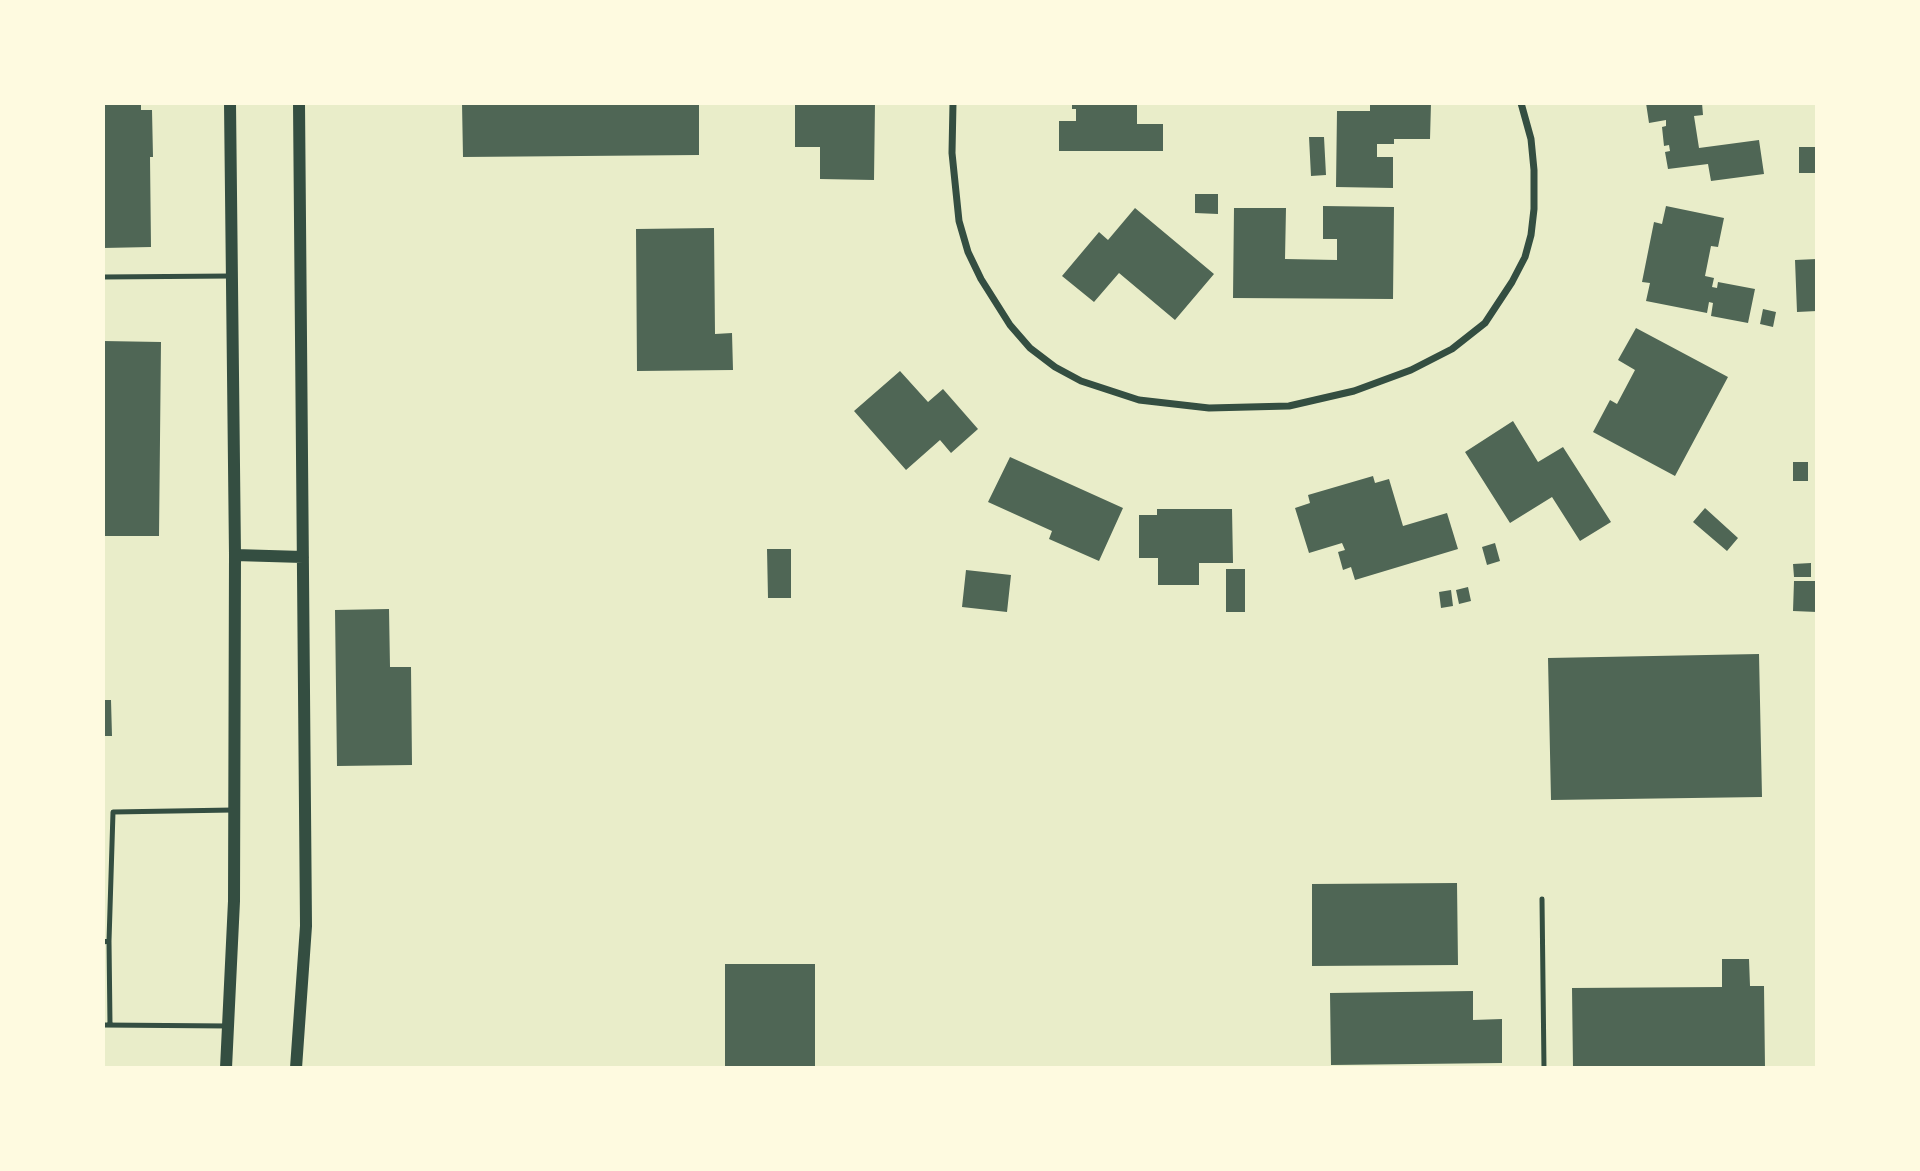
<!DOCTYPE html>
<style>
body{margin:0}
#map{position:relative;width:1920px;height:1171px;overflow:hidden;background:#e9edc9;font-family:Montserrat,sans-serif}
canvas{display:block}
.frame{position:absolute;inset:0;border:105px solid #fefae0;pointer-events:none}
</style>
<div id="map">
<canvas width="1920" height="1171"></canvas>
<div class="frame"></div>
</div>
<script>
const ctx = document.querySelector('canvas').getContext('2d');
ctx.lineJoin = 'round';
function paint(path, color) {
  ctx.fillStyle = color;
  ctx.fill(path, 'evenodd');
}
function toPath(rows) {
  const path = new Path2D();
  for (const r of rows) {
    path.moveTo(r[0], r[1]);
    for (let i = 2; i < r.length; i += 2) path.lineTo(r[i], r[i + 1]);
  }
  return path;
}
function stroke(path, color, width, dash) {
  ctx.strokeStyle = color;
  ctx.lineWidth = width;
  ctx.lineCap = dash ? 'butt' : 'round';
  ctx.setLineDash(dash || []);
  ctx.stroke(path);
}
paint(toPath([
 [103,103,141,103,141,110,152,110,153,157,150,157,151,247,103,248],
 [462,103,699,103,699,155,463,157],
 [795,103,875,103,874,180,820,179,820,147,795,147],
 [1072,103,1137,103,1137,124,1163,124,1163,151,1059,151,1059,121,1076,121,1076,109,1072,109],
 [1370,103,1431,103,1430,139,1394,139,1394,144,1377,144,1377,157,1393,157,1393,188,1336,187,1337,111,1370,111],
 [1646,103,1702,103,1703,115,1694,116,1699,148,1759,140,1764,174,1711,181,1708,164,1668,169,1665,152,1670,151,1669,145,1664,146,1662,127,1666,126,1666,120,1649,123],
 [1309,137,1324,137,1326,175,1311,176],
 [1799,147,1817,147,1817,173,1799,173],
 [1195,194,1218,194,1218,214,1195,213],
 [1323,206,1394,207,1393,299,1233,298,1234,208,1286,208,1285,259,1337,260,1337,239,1323,239],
 [1666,206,1724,218,1718,247,1711,246,1705,276,1714,278,1712,287,1717,288,1718,282,1755,289,1748,323,1711,316,1713,303,1709,302,1707,313,1646,301,1650,283,1642,282,1654,222,1662,224],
 [1135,208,1214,274,1175,320,1119,273,1094,302,1062,276,1099,232,1108,240],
 [714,228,715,334,732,333,733,370,637,371,636,229],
 [1817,259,1817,311,1797,312,1795,260],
 [1763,309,1776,312,1773,327,1760,324],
 [1636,328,1728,377,1675,476,1593,432,1610,400,1617,404,1635,370,1618,360],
 [103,341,161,342,159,536,103,536],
 [900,371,928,402,943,389,978,429,951,453,940,440,906,470,854,411],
 [1513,421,1538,462,1563,447,1611,522,1580,541,1552,497,1510,523,1465,452],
 [1010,457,1123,508,1099,561,1049,539,1052,531,988,502],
 [1793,462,1808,462,1808,481,1793,481],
 [1373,476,1375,483,1389,479,1403,526,1447,513,1458,549,1355,580,1351,567,1343,570,1338,552,1345,550,1342,543,1309,553,1295,508,1310,503,1308,495],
 [1705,508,1738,538,1727,551,1693,522],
 [1157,509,1232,509,1233,563,1199,563,1199,585,1158,585,1158,558,1139,558,1139,515,1157,515],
 [1495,543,1500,561,1487,565,1482,547],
 [767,549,791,549,791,598,768,598],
 [1811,563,1811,577,1794,577,1793,564],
 [1226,569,1245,569,1245,612,1226,612],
 [966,570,1011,575,1007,612,962,607],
 [1794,581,1817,581,1817,612,1793,611],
 [1468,587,1471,601,1459,604,1456,590],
 [1451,590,1453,606,1441,608,1439,592],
 [389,609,390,667,411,667,412,765,337,766,335,610],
 [1759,654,1762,797,1551,800,1548,658],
 [103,700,111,700,112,736,103,736],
 [1457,883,1458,965,1312,966,1312,884],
 [1722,959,1749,959,1750,986,1764,986,1765,1068,1573,1068,1572,988,1722,987],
 [725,964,815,964,815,1068,725,1068],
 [1473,991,1473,1020,1502,1019,1502,1063,1331,1065,1330,993]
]), '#4f6655');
stroke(toPath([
 [103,277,231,276],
 [1542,899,1544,1068],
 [109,941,110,1025],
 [103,942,109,941,113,812,233,810],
 [103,1025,228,1026]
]), '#344e41', 5);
stroke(toPath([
 [953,103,952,153,959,221,968,252,981,279,1010,325,1030,348,1055,367,1081,381,1139,400,1209,408,1289,406,1354,391,1411,370,1452,349,1485,323,1512,282,1525,257,1531,235,1534,209,1534,170,1531,139,1521,103]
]), '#344e41', 7);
stroke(toPath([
 [235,555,303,557],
 [226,1068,234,901,235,555,230,103],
 [296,1068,306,926,299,103]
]), '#344e41', 12);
</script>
